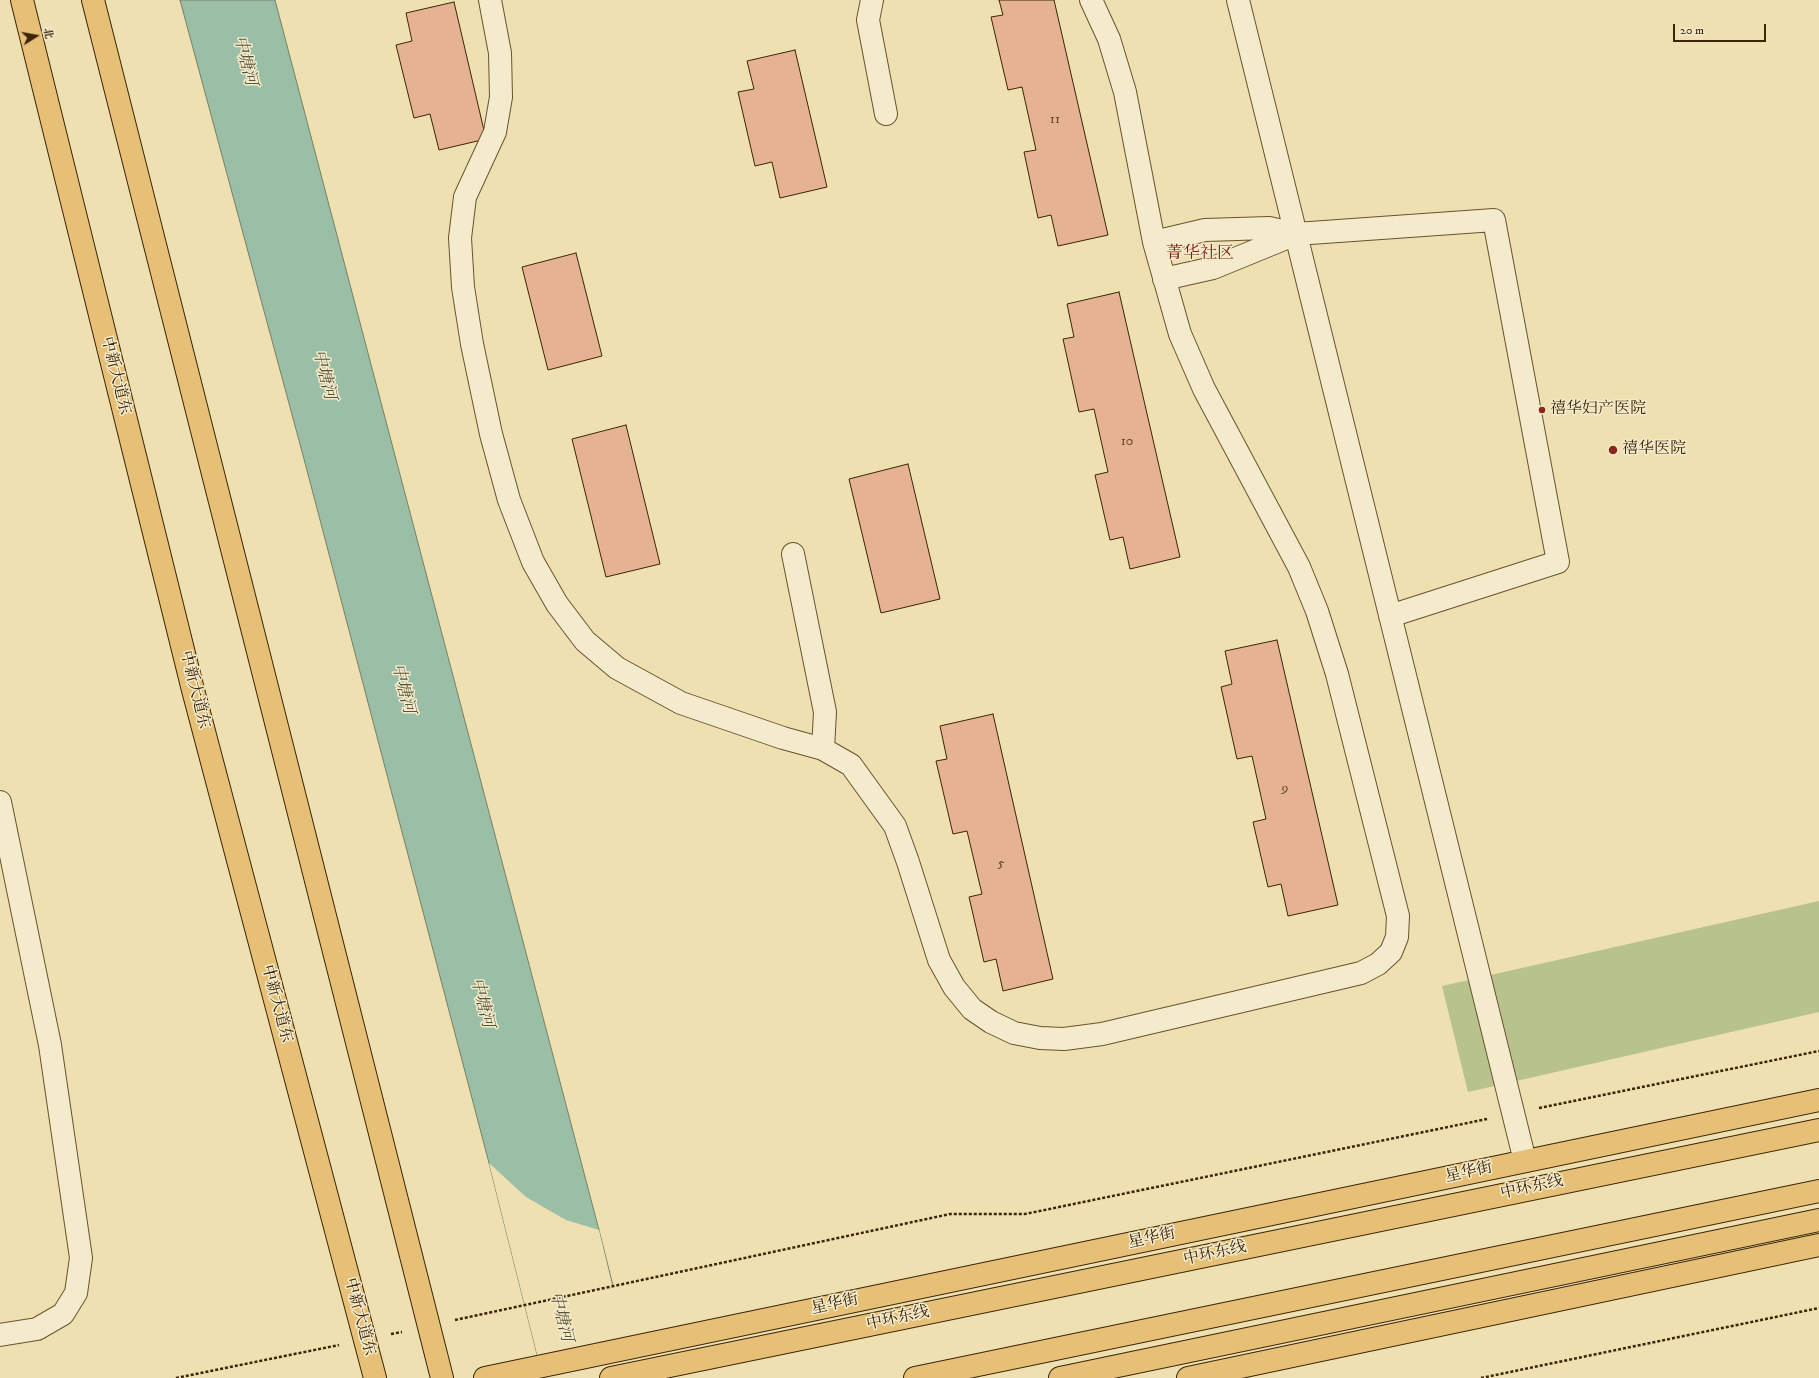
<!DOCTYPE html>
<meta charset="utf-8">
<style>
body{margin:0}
#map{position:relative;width:1819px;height:1378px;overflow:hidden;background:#eee0b0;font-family:"IM FELL DW Pica","Noto Serif SC",serif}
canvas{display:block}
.north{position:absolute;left:16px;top:16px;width:40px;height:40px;-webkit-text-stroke:3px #f4ebcc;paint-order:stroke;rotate:79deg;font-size:11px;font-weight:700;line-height:16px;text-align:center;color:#3c2406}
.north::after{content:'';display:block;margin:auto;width:14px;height:18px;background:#3c2406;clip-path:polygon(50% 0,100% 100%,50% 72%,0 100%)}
.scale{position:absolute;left:1673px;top:24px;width:93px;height:18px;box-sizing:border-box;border:2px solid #3c2406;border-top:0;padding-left:5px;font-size:12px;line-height:14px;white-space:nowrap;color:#3c2406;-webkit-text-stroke:3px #f4ebcc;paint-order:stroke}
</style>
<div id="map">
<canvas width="1819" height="1378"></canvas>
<div class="north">北</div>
<div class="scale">20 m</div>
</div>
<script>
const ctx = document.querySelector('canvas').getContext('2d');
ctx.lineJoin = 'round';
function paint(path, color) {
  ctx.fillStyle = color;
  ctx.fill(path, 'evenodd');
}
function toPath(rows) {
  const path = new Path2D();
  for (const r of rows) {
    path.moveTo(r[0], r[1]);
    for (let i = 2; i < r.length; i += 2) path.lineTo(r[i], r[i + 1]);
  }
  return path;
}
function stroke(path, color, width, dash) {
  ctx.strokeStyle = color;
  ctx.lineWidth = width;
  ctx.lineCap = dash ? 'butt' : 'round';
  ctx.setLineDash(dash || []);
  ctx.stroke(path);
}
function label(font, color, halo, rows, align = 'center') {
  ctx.font = font + ' "IM FELL DW Pica","Noto Serif SC",serif';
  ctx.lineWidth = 3;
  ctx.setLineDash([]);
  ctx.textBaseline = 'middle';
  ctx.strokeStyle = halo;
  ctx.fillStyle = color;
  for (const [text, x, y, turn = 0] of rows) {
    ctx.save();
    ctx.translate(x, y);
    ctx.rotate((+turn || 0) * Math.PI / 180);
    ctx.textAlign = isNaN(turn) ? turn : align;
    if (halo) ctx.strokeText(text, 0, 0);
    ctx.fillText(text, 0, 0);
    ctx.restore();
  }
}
paint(toPath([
 [1819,901,1819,1012,1468,1092,1442,986]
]), '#b8c28c');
const water = toPath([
 [180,0,275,0,599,1230,613,1286,543,1378,489,1163,304,459,180,0]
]);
paint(water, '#9bbea6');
stroke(water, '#758066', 1);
paint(toPath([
 [489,1163,526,1197,566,1220,599,1230,634,1378,543,1378]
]), '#eee0b0');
const building = toPath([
 [999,0,1054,0,1108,235,1058,246,1051,215,1038,218,1024,152,1036,150,1022,87,1008,90,991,17,1003,15,999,0],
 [454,2,486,139,439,150,430,114,414,118,396,45,412,41,406,13,454,2],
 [795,50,827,187,780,198,772,162,755,166,738,92,754,89,747,61,795,50],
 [576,253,602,356,548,370,522,267,576,253],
 [1119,292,1180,557,1130,569,1123,537,1110,540,1095,475,1108,472,1094,409,1079,412,1063,339,1074,337,1067,304,1119,292],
 [626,425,660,564,606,577,572,439,626,425],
 [908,464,940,599,881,613,849,479,908,464],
 [1277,640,1338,905,1288,916,1281,884,1268,887,1253,822,1266,819,1252,756,1237,759,1221,687,1232,684,1225,651,1277,640],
 [993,714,1053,979,1003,991,996,959,984,962,969,897,982,894,967,831,953,834,936,761,947,759,940,726,993,714]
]);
paint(building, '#e5b293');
stroke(building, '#3c2406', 1);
const minor = toPath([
 [490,0,500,53,501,97,495,132,465,197,460,238,463,287,472,344,491,434,509,500,533,562,557,604,585,641,617,668,681,703,783,738,823,749,851,765,895,826,908,862,939,960,954,987,972,1009,991,1022,1014,1033,1040,1038,1064,1039,1102,1034,1361,973,1378,964,1391,952,1397,937,1398,916,1337,674,1317,611,1299,567,1204,389,1180,334,1154,242,1125,92,1109,39,1091,0],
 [872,0,868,20,886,114],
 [1238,0,1525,1161],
 [1154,242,1205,230,1269,228,1296,234,1494,220,1558,562,1390,616],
 [1164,279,1213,268,1296,234],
 [793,554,825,712,823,749],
 [0,802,50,1045,81,1258,76,1293,63,1314,37,1329,0,1335]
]);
const major = toPath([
 [22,0,193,690,375,1378],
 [93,0,442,1378],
 [485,1378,1819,1100],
 [1060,1378,1819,1220]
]);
const highway = toPath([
 [611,1378,1819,1130],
 [915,1378,1819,1191],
 [1188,1378,1819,1245]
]);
stroke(minor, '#685330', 24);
stroke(major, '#3c2406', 24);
stroke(highway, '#3c2406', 24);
stroke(toPath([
 [1539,1108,1819,1051],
 [455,1320,950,1214,1025,1214,1487,1119],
 [391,1334,402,1332],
 [176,1378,339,1345],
 [1481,1378,1819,1308]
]), '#3c2406', 2.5, [3, 2]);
stroke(minor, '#f4ebcc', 22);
stroke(major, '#e7c078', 22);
stroke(highway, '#e7c078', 22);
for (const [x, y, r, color] of [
 [1542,410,4,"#8f2418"],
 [1613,450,5,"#8f2418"]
]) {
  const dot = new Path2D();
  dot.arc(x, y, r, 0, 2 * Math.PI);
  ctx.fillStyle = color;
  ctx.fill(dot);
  stroke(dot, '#f4ebcc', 1.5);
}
label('14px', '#664829', null, [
 ["11",1055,120],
 ["10",1127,442],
 ["9",1285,789],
 ["5",1001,864]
]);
label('16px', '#3c2406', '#f4ebcc', [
 ["中新大道东",115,376,76],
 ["中新大道东",194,690,76],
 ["中新大道东",276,1004,75],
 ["星华街",1469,1173,-12],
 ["中环东线",1532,1188,-12],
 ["星华街",1152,1239,-12],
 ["中环东线",1215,1254,-12],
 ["星华街",835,1305,-12],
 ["中新大道东",359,1317,75],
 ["中环东线",898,1319,-12]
]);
label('16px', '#3c2406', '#f4ebcc', [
 ["禧华妇产医院",1550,410],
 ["禧华医院",1622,450]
], 'left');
label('italic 17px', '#585236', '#f4ebcc', [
 ["中塘河",244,61,76],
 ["中塘河",323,375,76],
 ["中塘河",402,689,76],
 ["中塘河",481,1003,76],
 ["中塘河",560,1317,76]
]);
label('17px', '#7a1f14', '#f4ebcc', [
 ["菁华社区",1200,254]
]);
</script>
